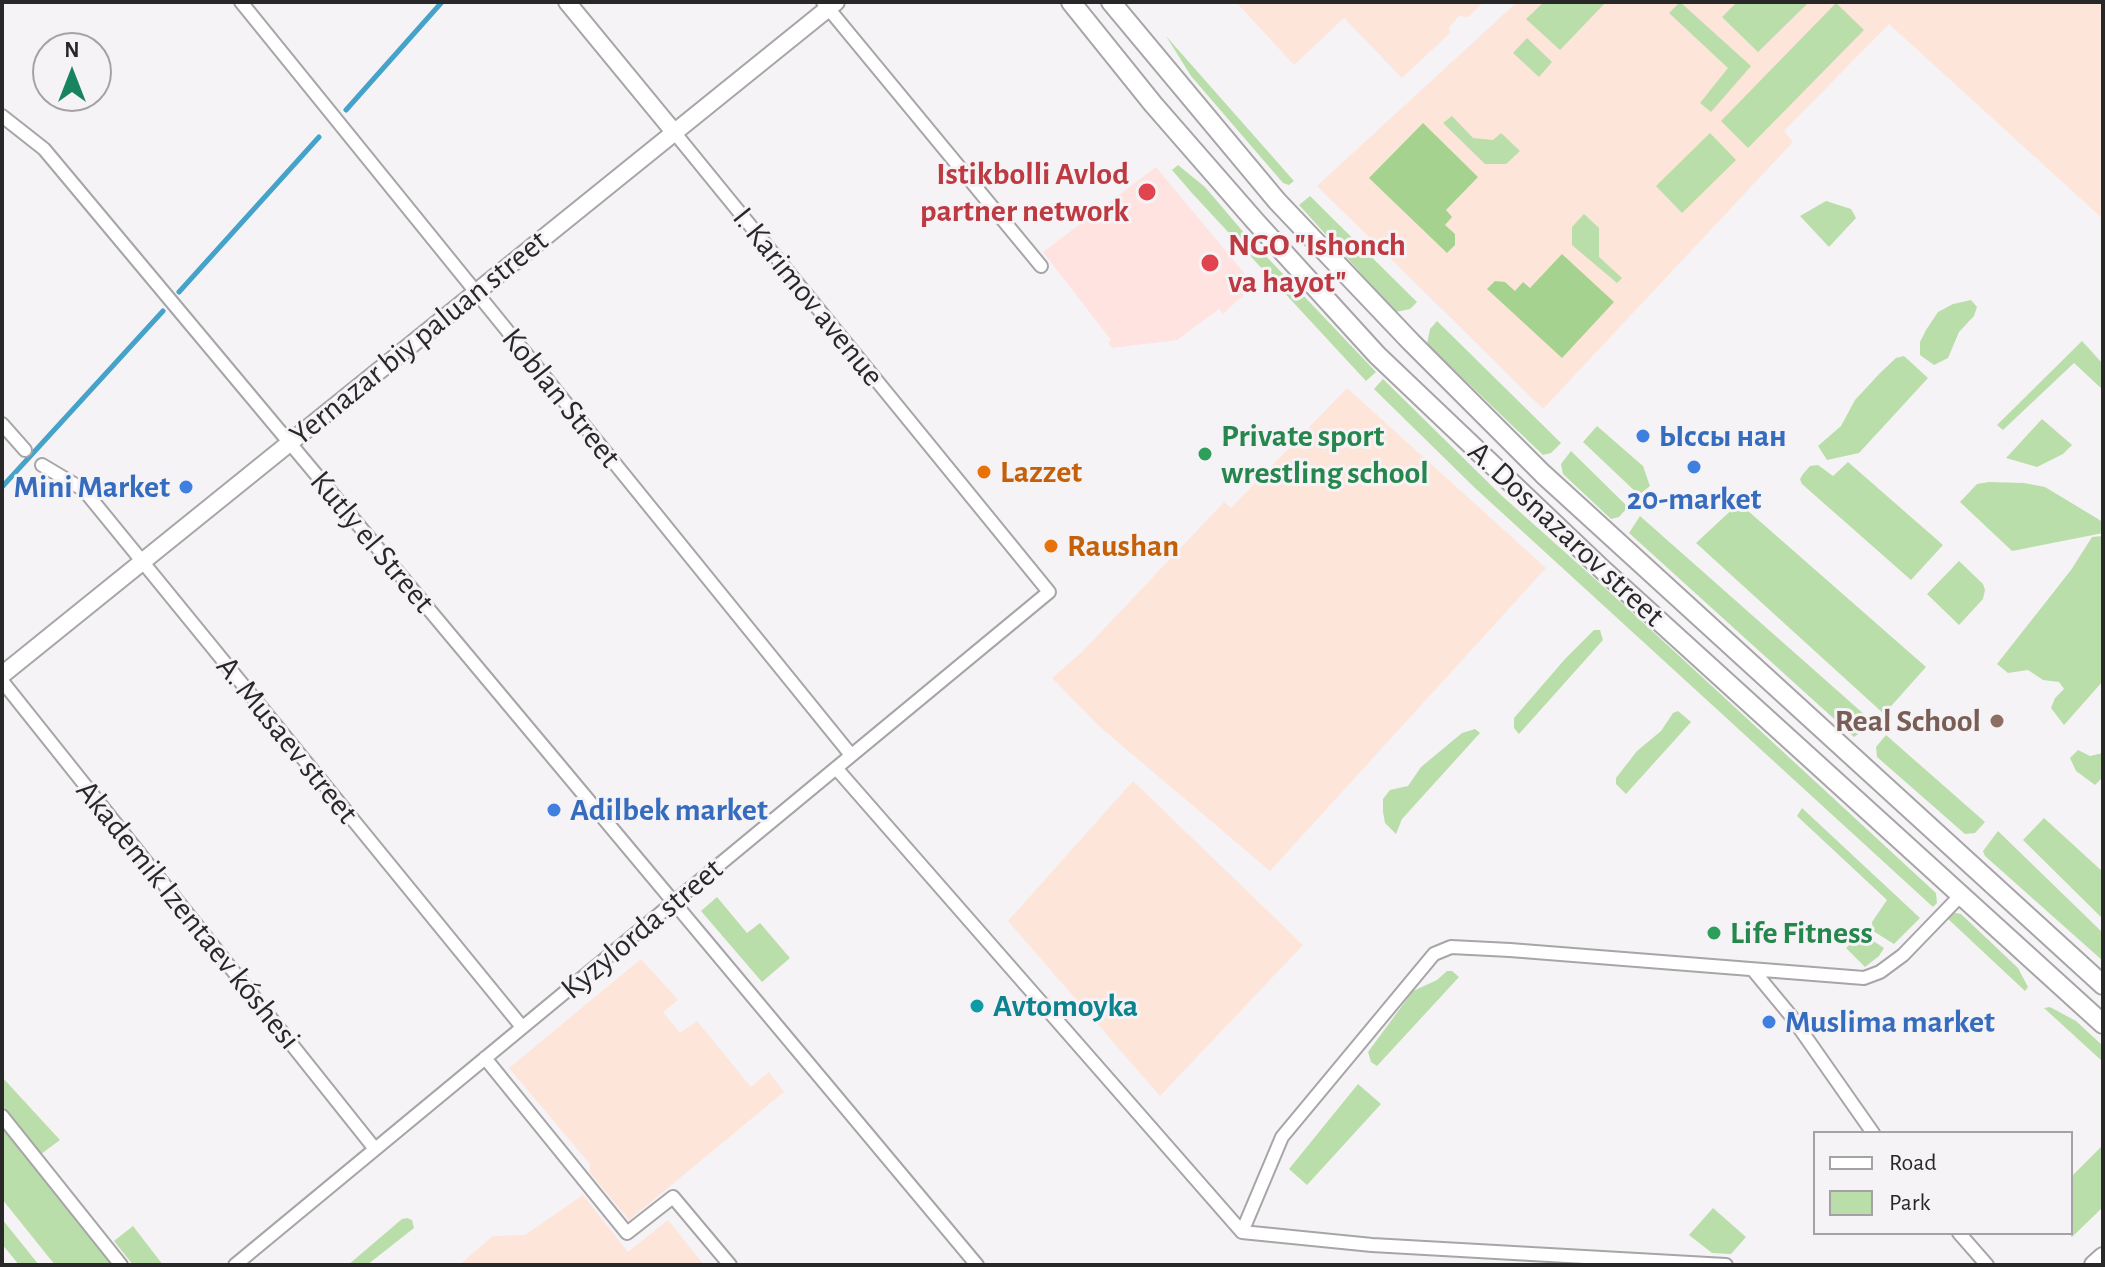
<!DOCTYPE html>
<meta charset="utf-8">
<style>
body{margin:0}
#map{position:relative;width:2105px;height:1267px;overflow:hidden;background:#f6f3f6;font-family:"Alegreya Sans",sans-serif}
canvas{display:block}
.frame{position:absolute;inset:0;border:4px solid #282829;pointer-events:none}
.legend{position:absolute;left:1813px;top:1131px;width:260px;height:104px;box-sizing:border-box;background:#f6f3f6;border:2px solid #a4a2a4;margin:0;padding:10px 14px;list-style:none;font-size:24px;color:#282829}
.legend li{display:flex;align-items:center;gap:16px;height:40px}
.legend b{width:40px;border:2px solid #a4a2a4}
.north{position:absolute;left:32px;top:32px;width:80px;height:80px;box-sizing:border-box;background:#f6f3f6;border:2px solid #a4a2a4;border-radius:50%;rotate:0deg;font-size:22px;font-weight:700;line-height:32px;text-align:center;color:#282829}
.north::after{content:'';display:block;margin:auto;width:28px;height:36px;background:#17835f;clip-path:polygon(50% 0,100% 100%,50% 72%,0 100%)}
</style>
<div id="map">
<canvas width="2105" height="1267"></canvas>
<div class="frame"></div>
<ul class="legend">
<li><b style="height:10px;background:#fff"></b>Road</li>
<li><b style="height:22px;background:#badea9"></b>Park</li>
</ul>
<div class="north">N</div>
</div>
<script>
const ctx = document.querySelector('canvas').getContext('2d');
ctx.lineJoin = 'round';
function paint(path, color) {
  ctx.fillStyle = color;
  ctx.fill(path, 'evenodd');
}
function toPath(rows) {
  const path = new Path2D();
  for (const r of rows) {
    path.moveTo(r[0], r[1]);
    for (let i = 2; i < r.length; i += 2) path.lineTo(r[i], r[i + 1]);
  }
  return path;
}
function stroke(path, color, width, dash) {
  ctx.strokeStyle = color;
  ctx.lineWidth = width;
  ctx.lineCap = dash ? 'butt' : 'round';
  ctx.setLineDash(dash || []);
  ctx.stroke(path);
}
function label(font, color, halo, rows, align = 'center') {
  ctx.font = font + ' "Alegreya Sans",sans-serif';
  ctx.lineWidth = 6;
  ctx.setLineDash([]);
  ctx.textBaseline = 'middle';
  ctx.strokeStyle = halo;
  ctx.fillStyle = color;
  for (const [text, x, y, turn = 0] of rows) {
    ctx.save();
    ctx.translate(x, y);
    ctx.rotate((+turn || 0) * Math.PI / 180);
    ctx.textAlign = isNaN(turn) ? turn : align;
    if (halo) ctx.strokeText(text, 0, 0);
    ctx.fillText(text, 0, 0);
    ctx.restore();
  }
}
paint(toPath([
 [1236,2,1484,2,1468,17,1459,16,1449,27,1450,33,1402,78,1344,18,1294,65],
 [1517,2,2103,2,2103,219,1889,24,1784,131,1793,142,1543,409,1317,186],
 [1347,388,1546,568,1270,871,1100,727,1052,678,1083,651,1224,502,1231,508],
 [1133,781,1303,945,1160,1096,1008,921],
 [641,959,678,1000,663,1012,680,1033,697,1021,751,1087,769,1072,784,1092,629,1220,590,1173,590,1164,509,1068],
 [583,1195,628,1252,668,1220,704,1265,459,1265,493,1236,525,1235]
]), '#fde5da');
paint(toPath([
 [1156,167,1254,285,1223,314,1219,309,1177,340,1112,348,1108,342,1111,340,1043,252]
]), '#fee3e0');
paint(toPath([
 [1544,2,1606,2,1560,50,1526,19],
 [1680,2,1751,66,1711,112,1700,103,1728,68,1669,13],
 [1737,2,1809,2,1758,52,1722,17],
 [1836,3,1864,30,1748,148,1721,121],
 [1166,36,1294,181,1289,185,1283,183,1191,76],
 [1527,38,1552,62,1539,77,1513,53],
 [1452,116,1473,138,1493,140,1501,133,1520,151,1506,164,1485,164,1443,123],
 [1710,133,1736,160,1682,213,1656,186],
 [1178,165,1205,187,1245,234,1376,372,1366,381,1191,192,1172,170],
 [1310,196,1417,302,1410,309,1396,312,1299,205],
 [1826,201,1851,209,1856,218,1829,247,1800,216],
 [1584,214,1599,228,1599,257,1622,278,1617,283,1572,245,1572,227],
 [1971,300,1977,307,1974,316,1959,332,1948,358,1934,365,1920,355,1920,342,1926,330,1938,312,1953,304],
 [1437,321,1561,443,1551,453,1543,455,1427,344,1430,329],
 [2082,341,2103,364,2103,390,2074,363,2003,430,1997,425],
 [1904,356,1928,378,1859,453,1827,460,1818,446,1841,426,1855,400,1880,373,1896,358],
 [1383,379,1501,495,1623,604,1936,893,1937,903,1933,907,1475,488,1374,389],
 [2042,419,2072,445,2063,454,2037,467,2006,458],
 [1597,426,1643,466,1650,486,1639,495,1583,442],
 [1571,451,1628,507,1619,517,1611,519,1563,474,1561,464],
 [1848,462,1943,545,1911,580,1802,484,1800,479,1803,474,1810,466,1818,465,1833,476],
 [1989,482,2024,483,2045,487,2103,522,2103,533,2012,551,1960,502,1977,484],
 [1739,503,1926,667,1884,714,1696,543],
 [1640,516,1874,723,1854,737,1629,533],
 [2103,536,2103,681,2064,725,2051,708,2055,698,2064,689,2059,682,2043,680,2028,670,2008,673,1997,664,2071,570,2092,537],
 [1959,561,1983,584,1985,590,1983,599,1959,625,1927,594],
 [1594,630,1600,630,1603,640,1519,734,1514,728,1514,718,1565,659],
 [1678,711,1691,722,1626,794,1616,784,1616,778,1637,751,1661,731,1673,713],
 [1475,729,1480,733,1402,819,1396,834,1385,823,1383,812,1383,799,1390,790,1408,786,1421,767,1462,733],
 [1886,735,1985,822,1975,833,1965,834,1877,757,1876,747],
 [2078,750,2090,756,2103,753,2103,777,2095,785,2076,771,2070,758],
 [1802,808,1920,918,1894,944,1873,931,1872,922,1887,900,1797,816],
 [2044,818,2103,872,2103,919,2023,840],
 [1998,831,2103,933,2103,961,1985,856,1983,851],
 [717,897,747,933,760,923,790,958,762,982,701,911],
 [1951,912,1961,914,2018,968,2028,987,2025,991,1946,917],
 [1861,933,1884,948,1879,956,1865,967,1846,948],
 [1447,971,1452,971,1459,977,1377,1066,1371,1062,1368,1052,1413,991,1437,980],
 [2050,1007,2076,1021,2103,1046,2103,1062,2044,1008],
 [2,1077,60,1140,41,1154,2,1105],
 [1358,1084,1381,1104,1307,1185,1289,1169],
 [2,1126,113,1265,55,1265,2,1199],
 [2103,1145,2103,1207,2072,1237,2068,1233,2071,1233,2071,1177],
 [1713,1208,1746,1237,1731,1254,1712,1253,1689,1235],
 [407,1218,412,1220,414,1228,367,1265,348,1265,402,1219],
 [2,1219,39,1265,19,1265,2,1244],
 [133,1226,163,1265,133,1265,114,1241]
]), '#badea9');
paint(toPath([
 [1423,123,1478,177,1446,210,1452,217,1445,225,1455,234,1455,245,1447,253,1369,178],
 [1562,254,1614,302,1562,358,1487,289,1495,281,1505,282,1515,291,1523,282,1530,288]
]), '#a5d38f');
stroke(toPath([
 [346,110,442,2],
 [179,292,319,137],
 [2,487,163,311]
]), '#45a2c8', 5);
const minor = toPath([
 [241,2,851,755],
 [823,2,1041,266],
 [2,116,44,149,977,1265],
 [2,424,25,450],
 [42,465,84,490,522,1027],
 [2,681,375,1149],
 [836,768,1242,1232,1372,1245,1726,1265],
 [1753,970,1791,1016,1873,1133],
 [485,1058,627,1233,673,1197,730,1265],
 [2,1116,121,1265],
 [1242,1232,1282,1137,1434,954,1451,947,1510,950,1864,978,1880,972,1903,955,1961,895],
 [1959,1233,1987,1265],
 [235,1265,1049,592,674,132]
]);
const tertiary = toPath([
 [567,2,674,132],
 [2,675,836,2]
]);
const secondary = toPath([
 [1071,2,1153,104,1255,221,1377,355,1603,570,2103,1024],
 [1111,2,1277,201,1411,342,1543,474,2103,985],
 [2094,1265,2103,1257]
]);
stroke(minor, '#a7a5a8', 16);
stroke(tertiary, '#a7a5a8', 20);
stroke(secondary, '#a7a5a8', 22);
stroke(minor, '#fff', 12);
stroke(tertiary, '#fff', 16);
stroke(secondary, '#fff', 18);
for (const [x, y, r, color] of [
 [1147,192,10,"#e0444e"],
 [1210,263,10,"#e0444e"],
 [1643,436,8,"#3f7fe0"],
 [1205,454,8,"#2e9e5b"],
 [1694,467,8,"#3f7fe0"],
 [984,472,8,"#e8710a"],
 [186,487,8,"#3f7fe0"],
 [1051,546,8,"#e8710a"],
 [1997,721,8,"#8d6e63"],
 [554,810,8,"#3f7fe0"],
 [1714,933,8,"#2e9e5b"],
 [977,1006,8,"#0f9aa8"],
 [1769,1022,8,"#3f7fe0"]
]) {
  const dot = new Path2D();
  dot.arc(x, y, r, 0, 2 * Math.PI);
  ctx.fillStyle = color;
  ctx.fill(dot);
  stroke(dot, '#f6f3f6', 3);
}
label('bold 32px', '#be3a42', '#f6f3f6', [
 ["Istikbolli Avlod",1129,174],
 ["partner network",1129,211],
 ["NGO \"Ishonch",1228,245,"left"],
 ["va hayot\"",1228,282,"left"]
], 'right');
label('32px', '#282829', '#f6f3f6', [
 ["I. Karimov avenue",808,297,51],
 ["Yernazar biy paluan street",419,338,-39],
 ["Koblan Street",561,398,51],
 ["A. Dosnazarov street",1566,534,43],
 ["Kutly el Street",372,542,50],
 ["A. Musaev street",287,740,51],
 ["Akademik Izentaev kóshesi",188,915,51],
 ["Kyzylorda street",642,929,-40]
]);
label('bold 32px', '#27864d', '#f6f3f6', [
 ["Private sport",1221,436],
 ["wrestling school",1221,473],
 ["Life Fitness",1730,933]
], 'left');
label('bold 32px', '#366cbe', '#f6f3f6', [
 ["Ыссы нан",1659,436],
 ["Mini Market",170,487,"right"],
 ["20-market",1694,499,"center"],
 ["Adilbek market",570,810],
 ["Muslima market",1785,1022]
], 'left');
label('bold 32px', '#c56008', '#f6f3f6', [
 ["Lazzet",1000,472],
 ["Raushan",1067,546]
], 'left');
label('bold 32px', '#785e54', '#f6f3f6', [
 ["Real School",1981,721]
], 'right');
label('bold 32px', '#0d838f', '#f6f3f6', [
 ["Avtomoyka",993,1006]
], 'left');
</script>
